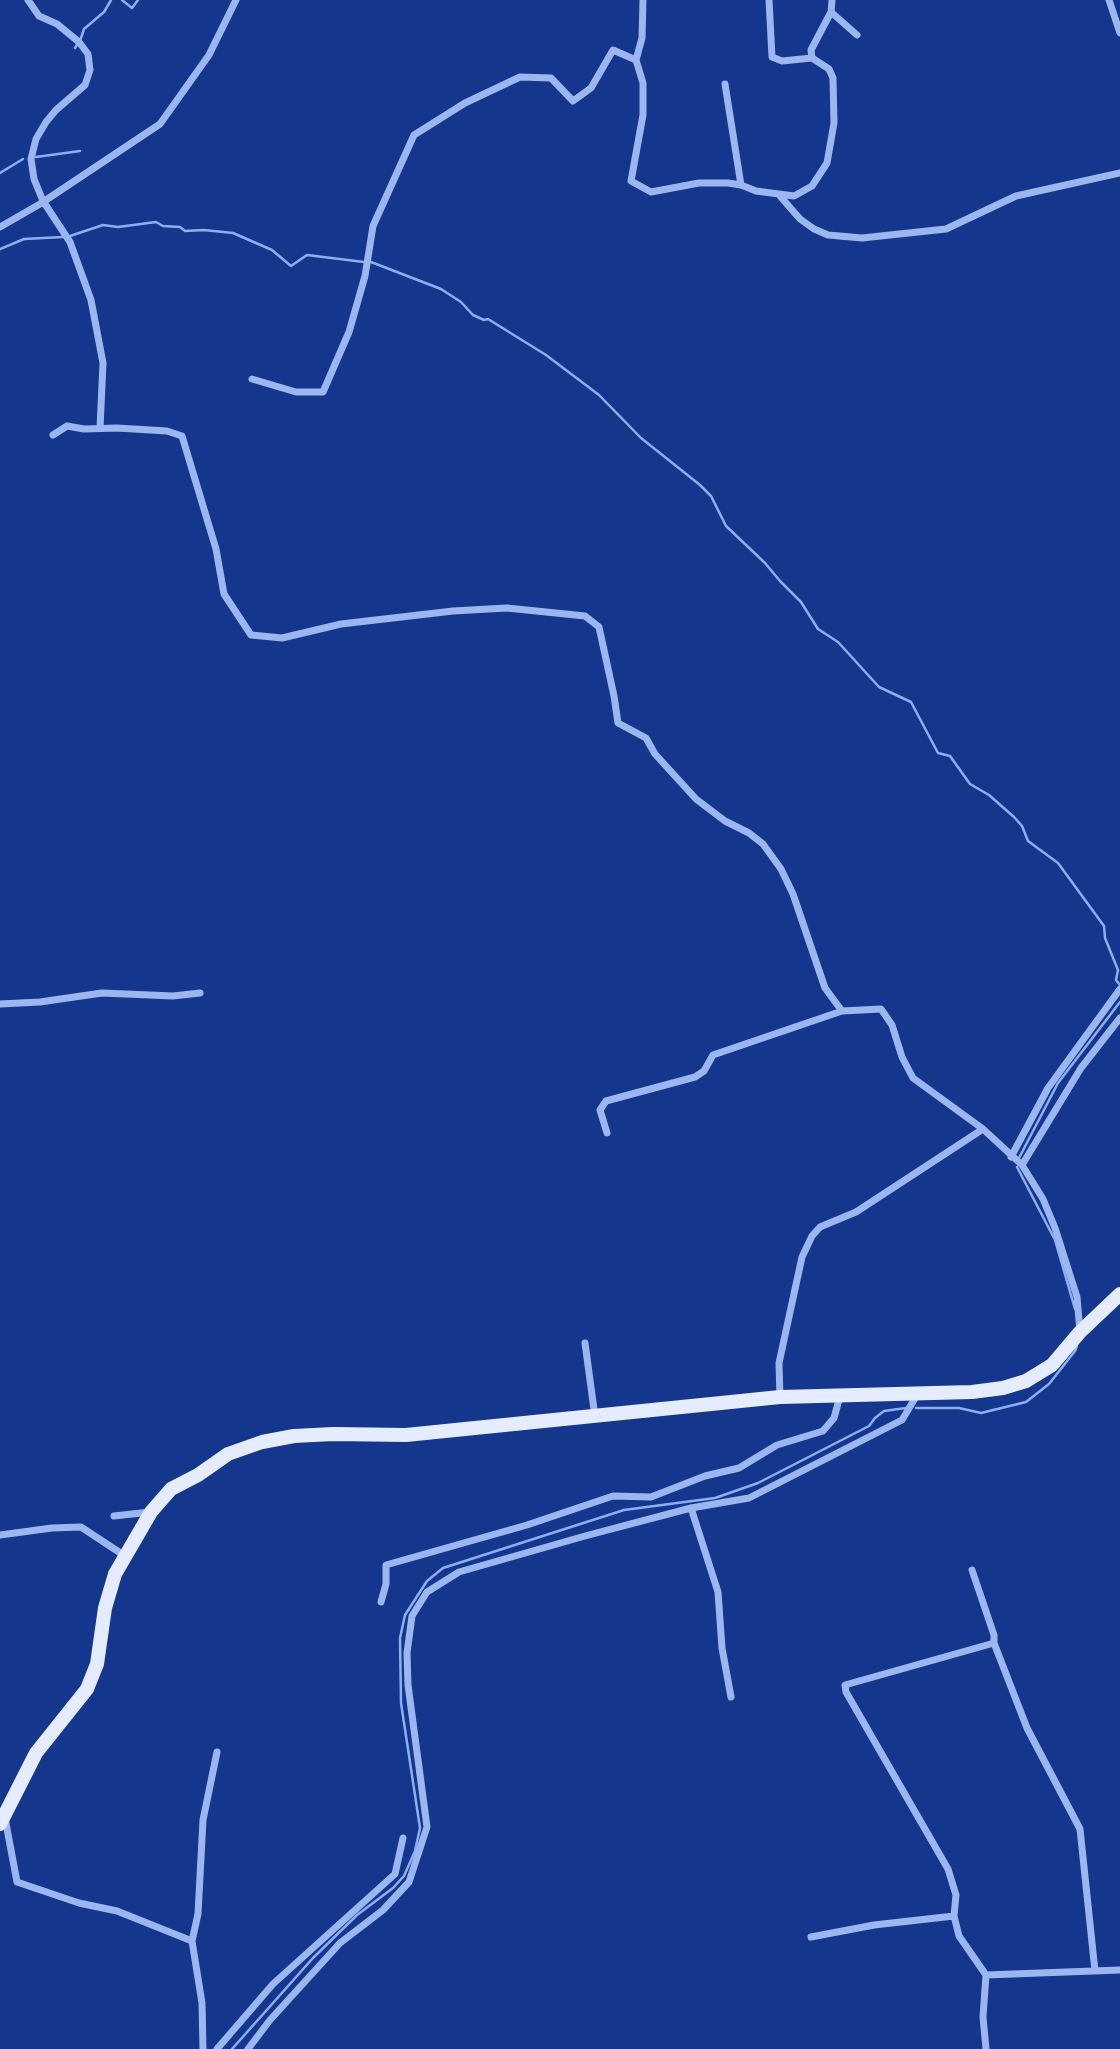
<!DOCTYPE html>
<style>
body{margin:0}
canvas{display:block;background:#14368c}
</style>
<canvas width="1120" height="2049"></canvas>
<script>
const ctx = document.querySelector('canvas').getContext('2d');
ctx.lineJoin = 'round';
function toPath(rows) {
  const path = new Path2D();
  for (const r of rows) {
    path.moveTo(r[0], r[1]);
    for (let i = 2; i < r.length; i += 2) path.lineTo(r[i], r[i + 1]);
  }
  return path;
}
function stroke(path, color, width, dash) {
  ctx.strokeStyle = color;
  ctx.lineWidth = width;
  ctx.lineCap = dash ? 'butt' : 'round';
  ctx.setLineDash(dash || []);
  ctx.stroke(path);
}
stroke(toPath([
 [122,0,132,8,138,0],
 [75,48,81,38,84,29,104,12,111,0],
 [36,157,80,151],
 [0,173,23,159],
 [70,236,103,225,118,227,156,222,163,226,180,227,185,231,204,230,233,233,272,250,291,266,307,255,364,262],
 [0,249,24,239,63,237],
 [371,262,441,289,461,302,473,315,484,320,488,319,546,355,599,395,641,438,700,485,711,496,726,526,765,563,780,581,801,602,818,629,838,642,879,687,911,702,938,753,950,756,970,784,989,795,1014,817,1022,826,1028,841,1058,863,1104,926,1105,938,1118,970,1116,980,1120,985],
 [1019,1158,1058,1083,1120,1002],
 [1017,1167,1055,1240,1075,1309],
 [916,1408,959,1408,981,1413,1026,1402,1049,1384,1075,1351,1077,1346],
 [232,2049,313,1958,357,1915,393,1888,404,1876,415,1851,420,1828,401,1703,400,1638,405,1615,427,1581,443,1568,624,1510,715,1498,758,1483,869,1426,875,1418,884,1411,906,1408]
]), '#8eaef3', 2.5);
stroke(toPath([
 [28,0,39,16,57,24,79,42,88,54,90,70,85,85,56,110,46,122,36,139,31,159,34,179,43,201,70,242,91,300,103,363,100,428],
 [643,0,642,38,636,60,643,83,643,115,631,181,651,192,699,183,728,183,741,185,756,191,794,196,812,186,827,163,834,123,833,78,829,69,812,58,811,50,831,12],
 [769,0,772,57,782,61,812,58],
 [832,0,831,12,857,35],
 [1109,0,1120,33],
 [725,84,741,185],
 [780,196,800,219,814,229,828,235,862,238,946,229,1016,196,1120,173],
 [0,227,40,204,160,124,209,55,236,0],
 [252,379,296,392,323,392,349,332,365,276,373,226,414,135,465,103,520,77,551,78,573,101,591,88,613,50,636,60],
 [53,435,67,426,84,429,117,428,167,431,182,436,216,549,224,594,251,635,282,638,341,624,453,611,507,608,585,616,599,627,614,696,618,723,646,738,655,754,696,799,725,821,749,833,763,844,781,869,793,894,825,988,842,1011,881,1009,892,1025,902,1057,913,1078,983,1129,1022,1165,1043,1199,1055,1228,1077,1297,1080,1332],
 [0,1004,40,1002,102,993,173,996,200,993],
 [607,1133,600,1110,606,1101,695,1077,704,1071,713,1055,842,1011],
 [1011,1157,1048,1088,1120,989],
 [1022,1165,1081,1068,1120,1018],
 [585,1343,595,1417],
 [780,1397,779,1363,802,1257,812,1236,820,1227,856,1212,983,1129],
 [691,1508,718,1592,722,1648,731,1697],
 [114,1516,150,1512],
 [0,1535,52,1528,81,1527,125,1556],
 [972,1570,994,1635,994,1643,1027,1728,1080,1829,1095,1971],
 [381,1602,386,1584,386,1565,527,1525,613,1496,651,1497,705,1476,739,1468,777,1445,823,1431,834,1418,840,1396],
 [5,1818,17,1882,79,1903,117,1911,192,1941,202,2003,203,2049],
 [811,1937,874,1925,954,1916],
 [192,1941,198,1914,203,1820,217,1752],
 [986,1975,1120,1970],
 [217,2049,273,1984,395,1874,403,1838],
 [248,2049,270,2020,340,1943,383,1910,409,1882,427,1827,408,1685,407,1653,412,1616,427,1592,459,1572,585,1536,691,1508,749,1498,902,1420,917,1395],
 [986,2049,983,2017,986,1975,959,1936,954,1916,956,1895,948,1869,846,1692,845,1685,994,1643]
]), '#9cb6f0', 7);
stroke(toPath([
 [0,1824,36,1753,87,1689,97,1664,105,1608,115,1574,151,1512,171,1489,198,1475,228,1454,262,1442,294,1436,333,1434,406,1435,780,1397,972,1392,1003,1388,1026,1381,1052,1365,1080,1332,1120,1294]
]), '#e6ecff', 14);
</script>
